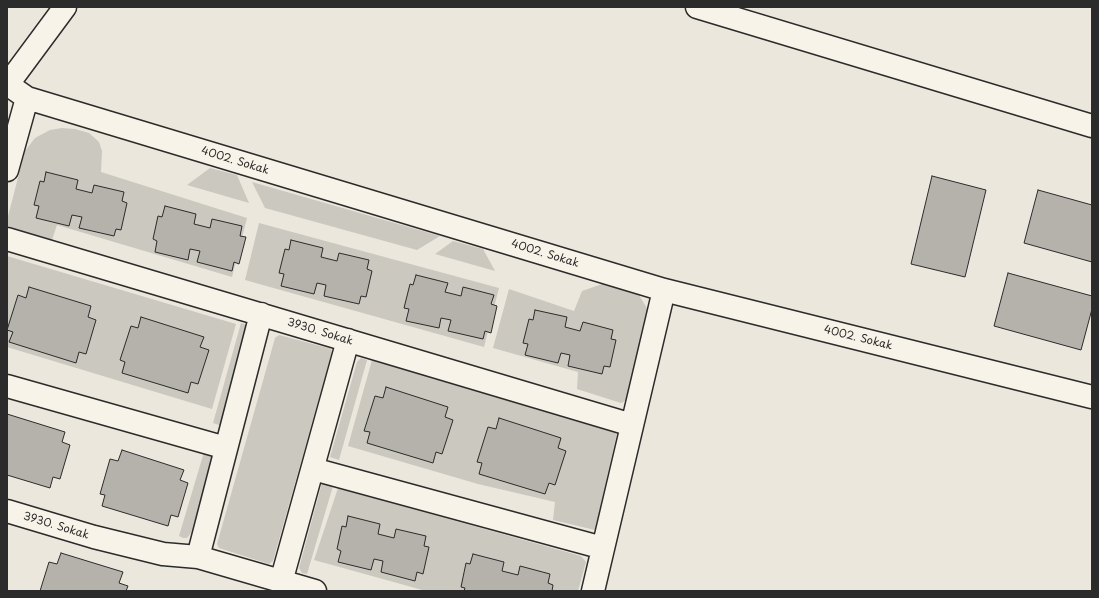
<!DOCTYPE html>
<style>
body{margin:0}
#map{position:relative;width:1099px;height:598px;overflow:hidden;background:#ebe7dd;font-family:"Playpen Sans",sans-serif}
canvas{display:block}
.frame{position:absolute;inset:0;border:8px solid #2b2b2b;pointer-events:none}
</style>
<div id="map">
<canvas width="1099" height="598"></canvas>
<div class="frame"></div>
</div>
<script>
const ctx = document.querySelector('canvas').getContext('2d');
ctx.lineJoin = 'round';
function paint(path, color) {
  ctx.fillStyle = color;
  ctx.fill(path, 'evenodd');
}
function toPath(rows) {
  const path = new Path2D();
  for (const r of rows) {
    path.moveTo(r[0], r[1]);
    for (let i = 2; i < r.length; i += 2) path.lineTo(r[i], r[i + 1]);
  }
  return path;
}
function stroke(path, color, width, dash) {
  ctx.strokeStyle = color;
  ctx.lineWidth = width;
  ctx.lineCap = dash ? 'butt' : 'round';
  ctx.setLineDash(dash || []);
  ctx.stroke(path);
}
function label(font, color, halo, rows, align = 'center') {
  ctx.font = font + ' "Playpen Sans",sans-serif';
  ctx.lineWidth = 3;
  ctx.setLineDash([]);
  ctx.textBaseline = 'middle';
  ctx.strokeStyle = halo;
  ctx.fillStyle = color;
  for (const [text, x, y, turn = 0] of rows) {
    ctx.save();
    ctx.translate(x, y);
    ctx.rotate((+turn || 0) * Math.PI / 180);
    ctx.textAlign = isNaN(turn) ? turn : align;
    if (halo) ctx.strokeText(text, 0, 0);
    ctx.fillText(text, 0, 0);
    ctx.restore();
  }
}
paint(toPath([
 [62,128,75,129,89,133,99,142,102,151,101,172,247,218,232,277,57,225,51,243,7,230,7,220,25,151,35,138,50,130],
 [210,168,237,175,249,203,187,185],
 [252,182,440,236,417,250,265,208],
 [259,223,499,288,484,347,245,280],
 [453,241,483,249,495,271,435,254],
 [7,256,236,324,212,409,7,347],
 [605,283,639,295,648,310,627,400,621,403,577,389,578,372,493,348,509,289,574,311,582,291],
 [241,323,247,325,222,426,213,423],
 [279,335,328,348,331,349,332,352,273,561,269,564,219,548,217,544,275,338],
 [361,358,367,360,339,460,330,457,357,362],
 [372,360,566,417,617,433,595,530,553,520,555,502,478,484,348,446],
 [204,452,214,456,191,533,187,538,183,538,179,536],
 [322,483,333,486,307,574,302,573,299,568],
 [338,488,581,556,586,562,578,591,426,591,314,560]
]), '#cbc8bf');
const building = toPath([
 [46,172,78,180,76,189,92,193,94,185,124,192,122,201,127,203,121,230,116,229,114,236,79,228,82,217,72,215,69,226,36,218,39,206,34,205,40,181,44,182,46,172],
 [932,176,986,190,965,277,911,264,932,176],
 [1038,190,1092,205,1092,262,1024,243,1038,190],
 [165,206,196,214,194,224,210,228,212,219,242,226,240,236,246,237,239,264,234,262,232,271,197,262,200,251,190,249,188,260,155,252,157,241,153,239,158,216,162,217,165,206],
 [291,240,323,248,321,257,337,261,339,253,369,260,367,269,372,271,366,297,361,296,359,304,324,296,326,285,317,283,314,294,281,286,284,274,279,273,285,249,289,250,291,240],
 [1008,273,1092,296,1092,309,1081,350,994,326,1008,273],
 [416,275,448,283,445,292,461,296,463,287,494,295,491,304,497,306,491,333,485,331,483,339,448,331,451,320,441,318,439,328,406,321,409,309,404,308,410,284,413,285,416,275],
 [29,287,91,306,88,317,96,320,86,354,79,352,76,363,9,342,13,332,7,330,18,295,26,298,29,287],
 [535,310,567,317,565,327,580,331,583,322,613,330,611,339,616,340,610,367,604,366,602,374,568,366,570,355,561,353,558,363,525,355,528,344,523,343,529,319,533,320,535,310],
 [141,317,204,337,200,347,209,350,198,384,191,382,188,393,122,373,125,362,120,360,131,326,138,328,141,317],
 [386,387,448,407,445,417,453,420,442,454,436,452,433,463,367,443,370,432,364,431,375,396,383,398,386,387],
 [7,414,65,432,62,442,70,445,60,479,53,477,50,488,7,475,7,414],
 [499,418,561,438,558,448,566,451,555,485,549,483,545,494,479,474,482,463,477,462,488,427,496,429,499,418],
 [122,450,184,470,180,480,188,483,178,517,171,515,168,526,102,506,105,495,100,494,110,459,118,461,122,450],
 [348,516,380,524,378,534,394,538,396,529,426,536,424,546,429,547,423,574,417,572,415,581,381,572,383,561,374,559,371,570,338,562,341,551,337,549,342,526,346,527,348,516],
 [61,553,123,572,119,583,128,586,126,591,40,591,49,562,57,564,61,553],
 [473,554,504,562,502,571,518,575,520,566,550,574,548,583,553,585,552,591,464,591,465,588,461,587,466,563,470,564,473,554]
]);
paint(building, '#b5b2ab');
stroke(building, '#2b2b2b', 1);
const minor = toPath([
 [697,7,1092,126],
 [7,84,27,98,664,290,1092,397],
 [8,84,65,7],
 [7,170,27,98],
 [7,239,632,425],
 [7,386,226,448],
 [313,469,603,548],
 [7,511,94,537,163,554,198,557,315,591],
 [198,557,261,314],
 [281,582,348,340],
 [593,591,664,290]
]);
stroke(minor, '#2b2b2b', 25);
stroke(minor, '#f7f3e8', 22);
label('11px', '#2b2b2b', '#f7f3e8', [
 ["4002. Sokak",235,161,17],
 ["4002. Sokak",545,254,17],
 ["3930. Sokak",320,332,17],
 ["4002. Sokak",858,338,14],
 ["3930. Sokak",56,526,17]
]);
</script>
